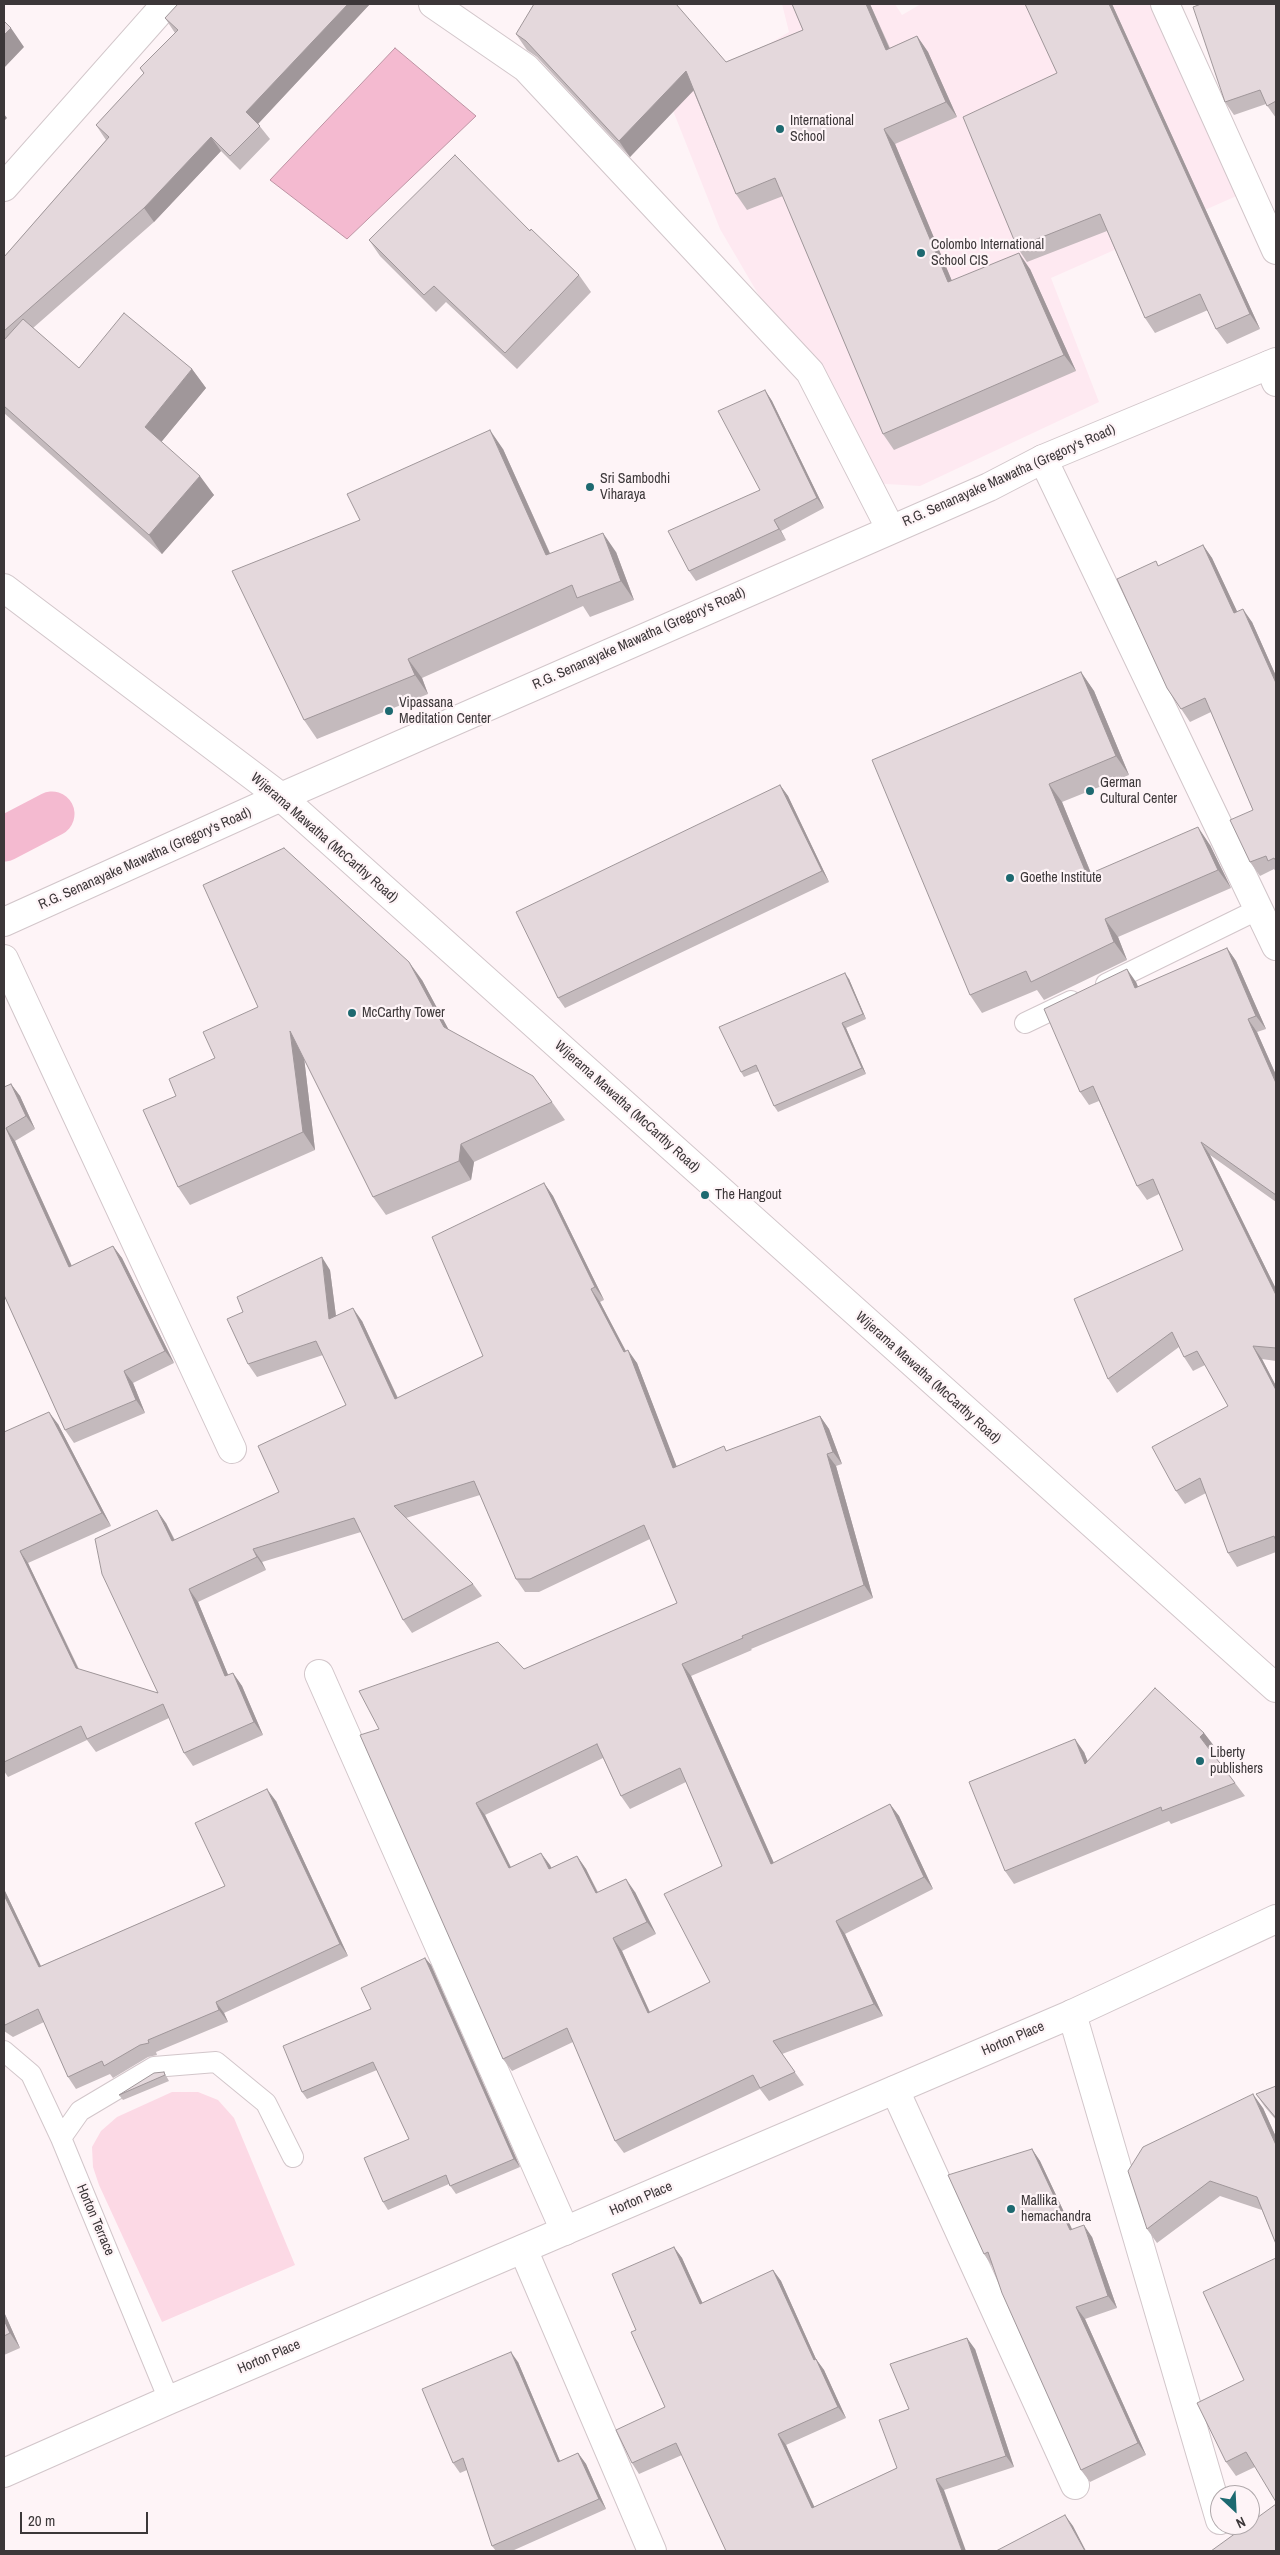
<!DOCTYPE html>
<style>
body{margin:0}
#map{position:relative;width:1280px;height:2555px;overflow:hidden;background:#fef4f7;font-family:"Archivo Narrow",sans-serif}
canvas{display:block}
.frame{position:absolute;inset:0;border:5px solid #3c3739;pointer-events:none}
.north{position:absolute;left:1210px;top:2485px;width:50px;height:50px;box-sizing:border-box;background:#fef4f7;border:1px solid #b0a8ab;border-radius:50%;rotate:155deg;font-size:14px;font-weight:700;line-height:20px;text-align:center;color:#3c3739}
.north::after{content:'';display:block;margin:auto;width:18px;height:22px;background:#1d6970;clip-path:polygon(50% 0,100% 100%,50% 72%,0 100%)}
.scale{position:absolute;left:20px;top:2512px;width:128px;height:22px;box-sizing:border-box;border:2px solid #3c3739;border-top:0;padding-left:6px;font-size:15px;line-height:18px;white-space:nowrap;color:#3c3739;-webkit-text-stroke:4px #fef4f7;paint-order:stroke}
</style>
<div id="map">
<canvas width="1280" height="2555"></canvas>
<div class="frame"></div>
<div class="north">N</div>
<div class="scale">20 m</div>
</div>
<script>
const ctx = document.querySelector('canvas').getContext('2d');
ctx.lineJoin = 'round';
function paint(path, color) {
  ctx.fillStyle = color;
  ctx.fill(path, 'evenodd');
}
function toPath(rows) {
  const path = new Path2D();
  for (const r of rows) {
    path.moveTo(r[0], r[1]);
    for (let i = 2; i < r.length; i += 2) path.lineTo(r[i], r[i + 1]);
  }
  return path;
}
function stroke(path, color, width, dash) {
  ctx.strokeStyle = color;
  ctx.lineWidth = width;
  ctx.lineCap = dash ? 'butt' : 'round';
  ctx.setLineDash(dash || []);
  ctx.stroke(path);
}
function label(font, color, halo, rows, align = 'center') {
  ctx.font = font + ' "Archivo Narrow",sans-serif';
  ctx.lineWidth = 4.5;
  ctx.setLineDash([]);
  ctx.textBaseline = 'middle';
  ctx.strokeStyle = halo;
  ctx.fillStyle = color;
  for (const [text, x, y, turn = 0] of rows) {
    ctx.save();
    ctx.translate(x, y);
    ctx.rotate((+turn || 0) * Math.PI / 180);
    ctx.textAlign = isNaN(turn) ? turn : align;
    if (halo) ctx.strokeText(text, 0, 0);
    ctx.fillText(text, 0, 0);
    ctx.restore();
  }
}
paint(toPath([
 [782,4,895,4,902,15,921,4,1151,4,1241,194,1051,278,1099,402,920,486,869,483,720,229,670,103,789,32]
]), '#fee9f1');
paint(toPath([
 [172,2092,198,2092,218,2100,234,2118,295,2265,162,2322,99,2185,93,2167,92,2147,101,2131,117,2117]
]), '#fcd9e5');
const water = toPath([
 [395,48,476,116,347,239,270,180,395,48]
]);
paint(water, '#f4bad0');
stroke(water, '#bd93a3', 1);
stroke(toPath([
 [4,839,52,814]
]), '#f4bad0', 45);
const lane = toPath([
 [1106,984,1259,909],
 [1025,1023,1071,1001],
 [4,2051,31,2074,61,2138,169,2400],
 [61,2138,80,2111,154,2067,216,2062,266,2103,293,2157]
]);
const street = toPath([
 [433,4,526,68,810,372,890,528],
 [1165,4,1276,250],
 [4,187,166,4],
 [1269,365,1276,382],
 [1043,459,1276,946],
 [4,959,232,1449],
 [319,1674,565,2231],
 [1072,2014,1220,2520],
 [895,2090,1075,2485],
 [523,2249,652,2551]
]);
const secondary = toPath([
 [4,588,281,797,1276,1688],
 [4,922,281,797,989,487,1043,459,1276,362]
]);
const highway = toPath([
 [4,2473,169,2400,1072,2014,1276,1919]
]);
stroke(lane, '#d2c6ca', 22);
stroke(street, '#d2c6ca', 30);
stroke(secondary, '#d2c6ca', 30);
stroke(highway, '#d2c6ca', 30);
stroke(lane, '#fff', 20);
stroke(street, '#fff', 28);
stroke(secondary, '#fff', 28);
stroke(highway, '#fff', 28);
paint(toPath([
 [370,4,258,124,270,139,240,170,221,151,154,222,33,328,79,368,192,369,206,388,161,442,214,495,162,554,4,413,4,257,106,140,96,125,144,74,140,68,175,33,165,18],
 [792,4,870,4,890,48,917,36,928,52,957,117,895,144,952,281,1030,269,1076,371,894,450,883,434,783,196,747,210,736,194,693,90,630,157,537,57,527,50,516,34,726,62,803,30],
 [1112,4,1260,329,1227,344,1216,329,1208,310,1155,333,1145,318,1107,231,1027,262,1017,247,1057,73],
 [1276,4,1276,118,1266,104,1234,115,1225,102],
 [530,231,579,275,591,292,517,369,446,302,436,312,380,256,369,240],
 [765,390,772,401,824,508,781,531,786,540,696,581,689,571,760,490],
 [503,449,550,553,616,552,634,600,590,617,583,606,422,678,428,694,317,739,304,720,360,520],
 [1203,545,1212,558,1237,612,1252,622,1276,676,1276,872,1274,869,1260,876,1250,862,1253,810,1211,712,1190,722,1167,688,1159,566],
 [1081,672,1094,691,1129,775,1062,802,1091,873,1210,845,1231,888,1118,937,1127,960,1044,1000,1037,990,982,1013,970,995],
 [780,785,788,796,829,882,565,1008,558,998],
 [1227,948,1236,961,1266,1029,1257,1032,1276,1075,1276,1202,1210,1155,1276,1289,1276,1361,1262,1359,1276,1386,1276,1552,1237,1567,1228,1553,1206,1493,1185,1504,1176,1491,1228,1406,1205,1365,1193,1371,1184,1357,1179,1347,1117,1393,1108,1379,1183,1250,1159,1194,1147,1200,1137,1186,1099,1101,1089,1105,1080,1092,1136,982,1138,987],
 [849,979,866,1019,846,1028,866,1074,778,1112,774,1106,759,1071,744,1077,741,1072],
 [422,980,448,1029,552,1102,565,1120,474,1162,471,1180,386,1215,373,1197,304,1058,315,1150,190,1205,178,1187,176,1096],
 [11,1084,20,1096,35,1129,15,1141,72,1266,113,1246,122,1258,174,1363,133,1383,145,1413,74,1443,65,1430,4,1295,4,1087],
 [544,1183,553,1196,604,1300,600,1302,626,1351,637,1363,676,1466,726,1451,820,1416,829,1429,842,1464,836,1466,873,1598,751,1649,752,1650,691,1676,774,1863,890,1804,899,1816,933,1889,845,1934,883,2016,782,2054,804,2085,769,2101,760,2089,624,2153,615,2141,573,2042,512,2071,503,2059,379,1729,524,1669,677,1603,650,1539,539,1592,525,1592,516,1579,480,1495,406,1518,473,1584,482,1596,412,1633,403,1620,361,1532,262,1562,266,1570,198,1602,228,1675,233,1673,242,1686,263,1735,193,1766,184,1753,169,1718,96,1752,87,1740,8,1777,4,1771,4,1432,58,1424,111,1526,28,1563,79,1669,158,1693,166,1523,175,1540,279,1492,346,1405,323,1355,257,1377,248,1364,330,1270,336,1316,362,1321,398,1398,483,1356],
 [603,1758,621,1796,630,1809,686,1782,722,1866,710,1982,650,2012,622,1951,656,1934,635,1892,598,1892,586,1869,577,1856,551,1868,550,1865,511,1867,485,1815],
 [1204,1733,1214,1746,1210,1750,1245,1796,1171,1824,1169,1821,1014,1884,1005,1871,1084,1752,1088,1762],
 [276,1801,348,1956,224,2013,228,2022,156,2052,157,2055,148,2057,113,2078,110,2074,76,2089,68,2077,44,2022,13,2037,4,2031,4,1889,41,1966,225,1886],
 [425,1958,431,1965,520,2167,456,2194,449,2184,388,2210,383,2202,409,2139,377,2070,307,2099,302,2092,371,2009],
 [164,2072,169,2081,123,2100,119,2095],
 [1276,2086,1276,2120,1265,2107,1256,2094],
 [1263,2108,1276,2137,1276,2244,1262,2210,1220,2196,1157,2243,1147,2229],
 [1032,2149,1040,2161,1072,2229,1092,2237,1117,2308,1085,2319,1146,2455,1090,2482,1081,2470,992,2266,984,2254],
 [674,2247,682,2258,702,2303,773,2270,781,2281,816,2359,824,2370,846,2418,786,2445,814,2507,897,2468,909,2409,975,2349,1014,2467,944,2490,726,2551,682,2455,639,2474,632,2463,665,2407,636,2330],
 [1276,2258,1255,2467,1236,2476,1226,2462,1244,2380],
 [4,2312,20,2348,4,2355],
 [518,2362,560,2461,578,2453,586,2464,606,2509,512,2551,496,2551,492,2546,467,2470,460,2473,453,2463]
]), '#c4babd');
paint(toPath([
 [348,4,370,4,256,126,246,112],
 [866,4,870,4,897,66,886,50],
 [1109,4,1112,4,1260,329,1250,314],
 [11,28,24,47,4,68,4,35],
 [917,36,928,52,957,117,946,102],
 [686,71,697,87,630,157,619,141],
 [4,114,7,118,4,121],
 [884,129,895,144,959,298,948,282],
 [211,137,221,151,154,222,144,208],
 [1019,253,1030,269,1076,371,1064,355],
 [192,369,206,388,158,446,145,427],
 [765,390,772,401,824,508,817,498],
 [490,430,503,449,559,574,546,555],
 [200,476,214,495,162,554,149,535],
 [774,520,781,531,786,540,779,529],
 [603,533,616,552,634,600,621,581],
 [1203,545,1212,558,1244,626,1234,613],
 [1243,609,1252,622,1276,676,1276,683],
 [408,659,422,678,428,694,415,675],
 [1081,672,1094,691,1129,775,1116,756],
 [1049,784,1062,802,1099,893,1087,875],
 [780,785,788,796,829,882,822,871],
 [1198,827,1210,845,1231,888,1218,870],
 [1105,919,1118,937,1127,960,1114,942],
 [1227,948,1236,961,1266,1029,1256,1016],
 [409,962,422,980,457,1045,444,1027],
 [1127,969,1136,982,1144,1001,1135,988],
 [845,973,849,979,866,1019,863,1014],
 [1248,1019,1257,1032,1276,1075,1276,1083],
 [842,1023,846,1028,866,1074,862,1068],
 [290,1031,303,1049,315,1150,303,1132],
 [11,1084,20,1096,35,1129,26,1116],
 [6,1128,15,1141,78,1280,69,1267],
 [1201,1142,1210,1155,1276,1289,1276,1295],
 [461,1144,474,1162,471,1180,459,1161],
 [544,1183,553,1196,604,1300,595,1287],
 [113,1246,122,1258,174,1363,165,1351],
 [322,1257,330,1270,338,1332,329,1319],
 [591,1289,600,1302,633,1365,624,1352],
 [353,1308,362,1321,404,1412,395,1399],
 [1253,1346,1262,1359,1276,1386,1276,1390],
 [628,1350,637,1363,682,1480,673,1468],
 [124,1371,133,1383,145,1413,136,1400],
 [49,1412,58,1424,111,1526,102,1513],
 [820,1416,829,1429,842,1464,833,1452],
 [827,1454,836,1466,873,1598,864,1585],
 [157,1510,166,1523,181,1554,172,1541],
 [253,1549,262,1562,266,1570,257,1557],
 [20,1551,28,1563,84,1681,76,1668],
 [189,1589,198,1602,234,1689,225,1676],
 [682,1664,691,1676,780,1877,771,1864],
 [233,1673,242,1686,263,1735,254,1722],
 [1204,1733,1214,1746,1210,1750,1200,1737],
 [1075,1739,1084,1752,1094,1778,1085,1764],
 [267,1789,276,1801,348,1956,340,1944],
 [476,1803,485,1815,517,1880,509,1868],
 [890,1804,899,1816,933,1889,924,1877],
 [541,1853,550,1865,558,1882,549,1869],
 [577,1856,586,1869,604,1906,596,1893],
 [626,1879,635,1892,656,1934,647,1922],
 [4,1889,47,1979,39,1967,4,1895],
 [836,1921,845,1934,883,2016,874,2004],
 [613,1938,622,1951,656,2026,648,2013],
 [425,1958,431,1965,520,2167,514,2159],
 [216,2002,224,2013,228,2022,219,2010],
 [1253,2094,1263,2108,1276,2137,1276,2145],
 [1032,2149,1040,2161,1078,2242,1070,2230],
 [1084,2225,1092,2237,1117,2308,1108,2296],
 [674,2247,682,2258,708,2315,700,2304],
 [773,2270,781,2281,816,2359,824,2370,846,2418,838,2407,814,2360],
 [1076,2307,1085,2319,1146,2455,1138,2443],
 [4,2312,20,2348,10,2333,4,2320],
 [967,2338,975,2349,1014,2467,1006,2456],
 [511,2352,518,2362,565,2473,558,2462],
 [778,2434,786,2445,820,2519,812,2508],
 [578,2453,586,2464,606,2509,599,2499],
 [936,2479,944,2490,966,2551,962,2551],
 [1065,2515,1073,2526,1086,2551,1085,2551]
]), '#a0979a');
const building = toPath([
 [178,4,348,4,246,112,260,126,230,156,211,137,144,208,4,331,4,257,109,137,96,125,144,73,140,68,178,30,165,18,178,4],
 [534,4,676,4,726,62,803,30,792,4,866,4,886,50,917,36,946,102,884,129,948,282,1019,253,1064,355,883,434,775,178,736,194,686,71,619,141,526,41,516,34,534,4],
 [1025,4,1109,4,1250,314,1216,329,1200,294,1145,318,1100,214,1017,247,963,117,1057,73,1025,4],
 [1201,4,1276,4,1276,101,1267,106,1260,90,1225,102,1193,7,1201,4],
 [4,21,11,28,4,35,4,21],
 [455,155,530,231,531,229,579,275,505,353,434,286,424,295,369,240,455,155],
 [124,313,192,369,145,427,200,476,149,535,4,406,4,340,23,319,79,368,124,313],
 [765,390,817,498,774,520,779,529,689,571,668,531,760,490,718,411,765,390],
 [490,430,546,555,603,533,621,581,577,598,572,585,408,659,415,675,304,720,232,571,360,520,347,494,490,430],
 [1203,545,1234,613,1243,609,1276,683,1276,861,1274,858,1268,861,1266,856,1250,862,1230,820,1253,810,1205,698,1181,709,1167,688,1117,579,1156,561,1158,566,1203,545],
 [1081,672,1116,756,1049,784,1087,875,1198,827,1218,870,1105,919,1114,942,1031,982,1026,971,970,995,872,760,1081,672],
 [780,785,822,871,558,998,516,912,780,785],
 [284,848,409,962,444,1027,533,1076,552,1102,461,1144,459,1161,373,1197,290,1031,303,1132,178,1187,143,1110,176,1096,169,1079,215,1058,203,1032,258,1007,203,885,284,848],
 [1227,948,1256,1016,1248,1019,1276,1083,1276,1195,1201,1142,1276,1295,1276,1348,1253,1346,1276,1390,1276,1541,1274,1536,1228,1553,1200,1478,1176,1491,1152,1447,1228,1406,1197,1351,1184,1357,1172,1332,1108,1379,1074,1299,1183,1250,1153,1179,1137,1186,1093,1086,1080,1092,1044,1009,1127,969,1135,988,1227,948],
 [845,973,863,1014,842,1023,862,1068,774,1106,756,1065,741,1072,719,1027,845,973],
 [11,1084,26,1116,6,1128,69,1267,113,1246,165,1351,124,1371,136,1400,65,1430,4,1295,4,1087,11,1084],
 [544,1183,595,1287,591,1289,624,1352,628,1350,673,1468,724,1446,726,1451,820,1416,833,1452,827,1454,864,1585,742,1636,743,1638,682,1664,771,1864,890,1804,924,1877,836,1921,874,2004,773,2041,795,2072,760,2088,753,2075,615,2141,567,2028,503,2059,360,1735,379,1729,359,1691,498,1642,524,1669,677,1603,644,1525,530,1579,516,1579,474,1481,394,1506,473,1584,403,1620,354,1518,253,1549,257,1557,189,1589,225,1676,233,1673,254,1722,184,1753,163,1704,87,1739,81,1726,4,1762,4,1432,49,1412,102,1513,20,1551,76,1668,158,1693,102,1574,95,1539,157,1510,172,1541,279,1492,258,1446,346,1405,316,1341,248,1364,227,1319,243,1312,237,1297,322,1257,329,1319,353,1308,395,1399,483,1356,432,1237,544,1183],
 [597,1744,621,1796,680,1768,722,1866,664,1894,710,1982,648,2013,613,1938,647,1922,626,1879,596,1893,577,1856,549,1869,541,1853,509,1868,476,1803,597,1744],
 [1155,1688,1204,1733,1200,1737,1235,1783,1162,1811,1161,1807,1005,1871,969,1782,1075,1739,1085,1764,1155,1688],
 [267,1789,340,1944,216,2002,219,2010,148,2040,149,2043,140,2045,104,2066,102,2061,68,2077,38,2009,5,2025,4,2025,4,1895,39,1967,225,1886,195,1823,267,1789],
 [425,1958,514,2159,450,2186,446,2175,383,2202,364,2158,409,2139,373,2062,302,2092,283,2046,371,2009,361,1988,425,1958],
 [164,2072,165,2075,119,2095,154,2073,164,2072],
 [1276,2086,1276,2118,1256,2094,1276,2086],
 [1253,2094,1276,2145,1276,2244,1257,2197,1210,2181,1147,2229,1128,2171,1143,2147,1253,2094],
 [1032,2149,1070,2230,1084,2225,1108,2296,1076,2307,1138,2443,1081,2470,1002,2293,988,2252,984,2254,948,2175,1032,2149],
 [674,2247,700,2304,773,2270,814,2360,816,2359,838,2407,778,2434,812,2508,897,2468,879,2420,909,2409,890,2364,967,2338,1006,2456,936,2479,962,2551,726,2551,676,2443,632,2463,616,2430,665,2407,631,2332,636,2330,612,2274,674,2247],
 [1276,2258,1276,2502,1246,2452,1226,2462,1197,2403,1244,2380,1203,2292,1276,2258],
 [4,2320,10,2333,4,2336,4,2320],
 [511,2352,558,2462,578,2453,599,2499,492,2546,463,2458,453,2463,422,2389,511,2352],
 [1276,2504,1276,2551,1211,2551,1247,2525,1250,2525,1250,2523,1276,2504],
 [1065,2515,1085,2551,996,2551,1065,2515]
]);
paint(building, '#e4d8dc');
stroke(building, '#a0979a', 1);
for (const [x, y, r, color] of [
 [780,129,5,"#1d6970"],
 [921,253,5,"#1d6970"],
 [590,487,5,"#1d6970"],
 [389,711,5,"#1d6970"],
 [1090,791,5,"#1d6970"],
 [1010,878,5,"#1d6970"],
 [352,1013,5,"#1d6970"],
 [705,1195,5,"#1d6970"],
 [1200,1761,5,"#1d6970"],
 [1011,2209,5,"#1d6970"]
]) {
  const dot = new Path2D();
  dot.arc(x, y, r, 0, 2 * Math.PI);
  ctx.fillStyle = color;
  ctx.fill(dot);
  stroke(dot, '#fef4f7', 2);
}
label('14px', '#3c3739', '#fef4f7', [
 ["International",790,121],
 ["School",790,137],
 ["Colombo International",931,245],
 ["School CIS",931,261],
 ["Sri Sambodhi",600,479],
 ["Viharaya",600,495],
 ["Vipassana",399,703],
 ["Meditation Center",399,719],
 ["German",1100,783],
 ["Cultural Center",1100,799],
 ["Goethe Institute",1020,878],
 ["McCarthy Tower",362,1013],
 ["The Hangout",715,1195],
 ["Liberty",1210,1753],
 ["publishers",1210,1769],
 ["Mallika",1021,2201],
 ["hemachandra",1021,2217]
], 'left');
label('14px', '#3c3739', '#fef4f7', [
 ["R.G. Senanayake Mawatha (Gregory's Road)",1009,476,-24],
 ["R.G. Senanayake Mawatha (Gregory's Road)",639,639,-24],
 ["Wijerama Mawatha (McCarthy Road)",324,838,41],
 ["R.G. Senanayake Mawatha (Gregory's Road)",145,859,-24],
 ["Wijerama Mawatha (McCarthy Road)",627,1107,42],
 ["Wijerama Mawatha (McCarthy Road)",928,1378,42],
 ["Horton Place",1013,2039,-23],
 ["Horton Place",641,2199,-23],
 ["Horton Terrace",95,2220,67],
 ["Horton Place",269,2357,-23]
]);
</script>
